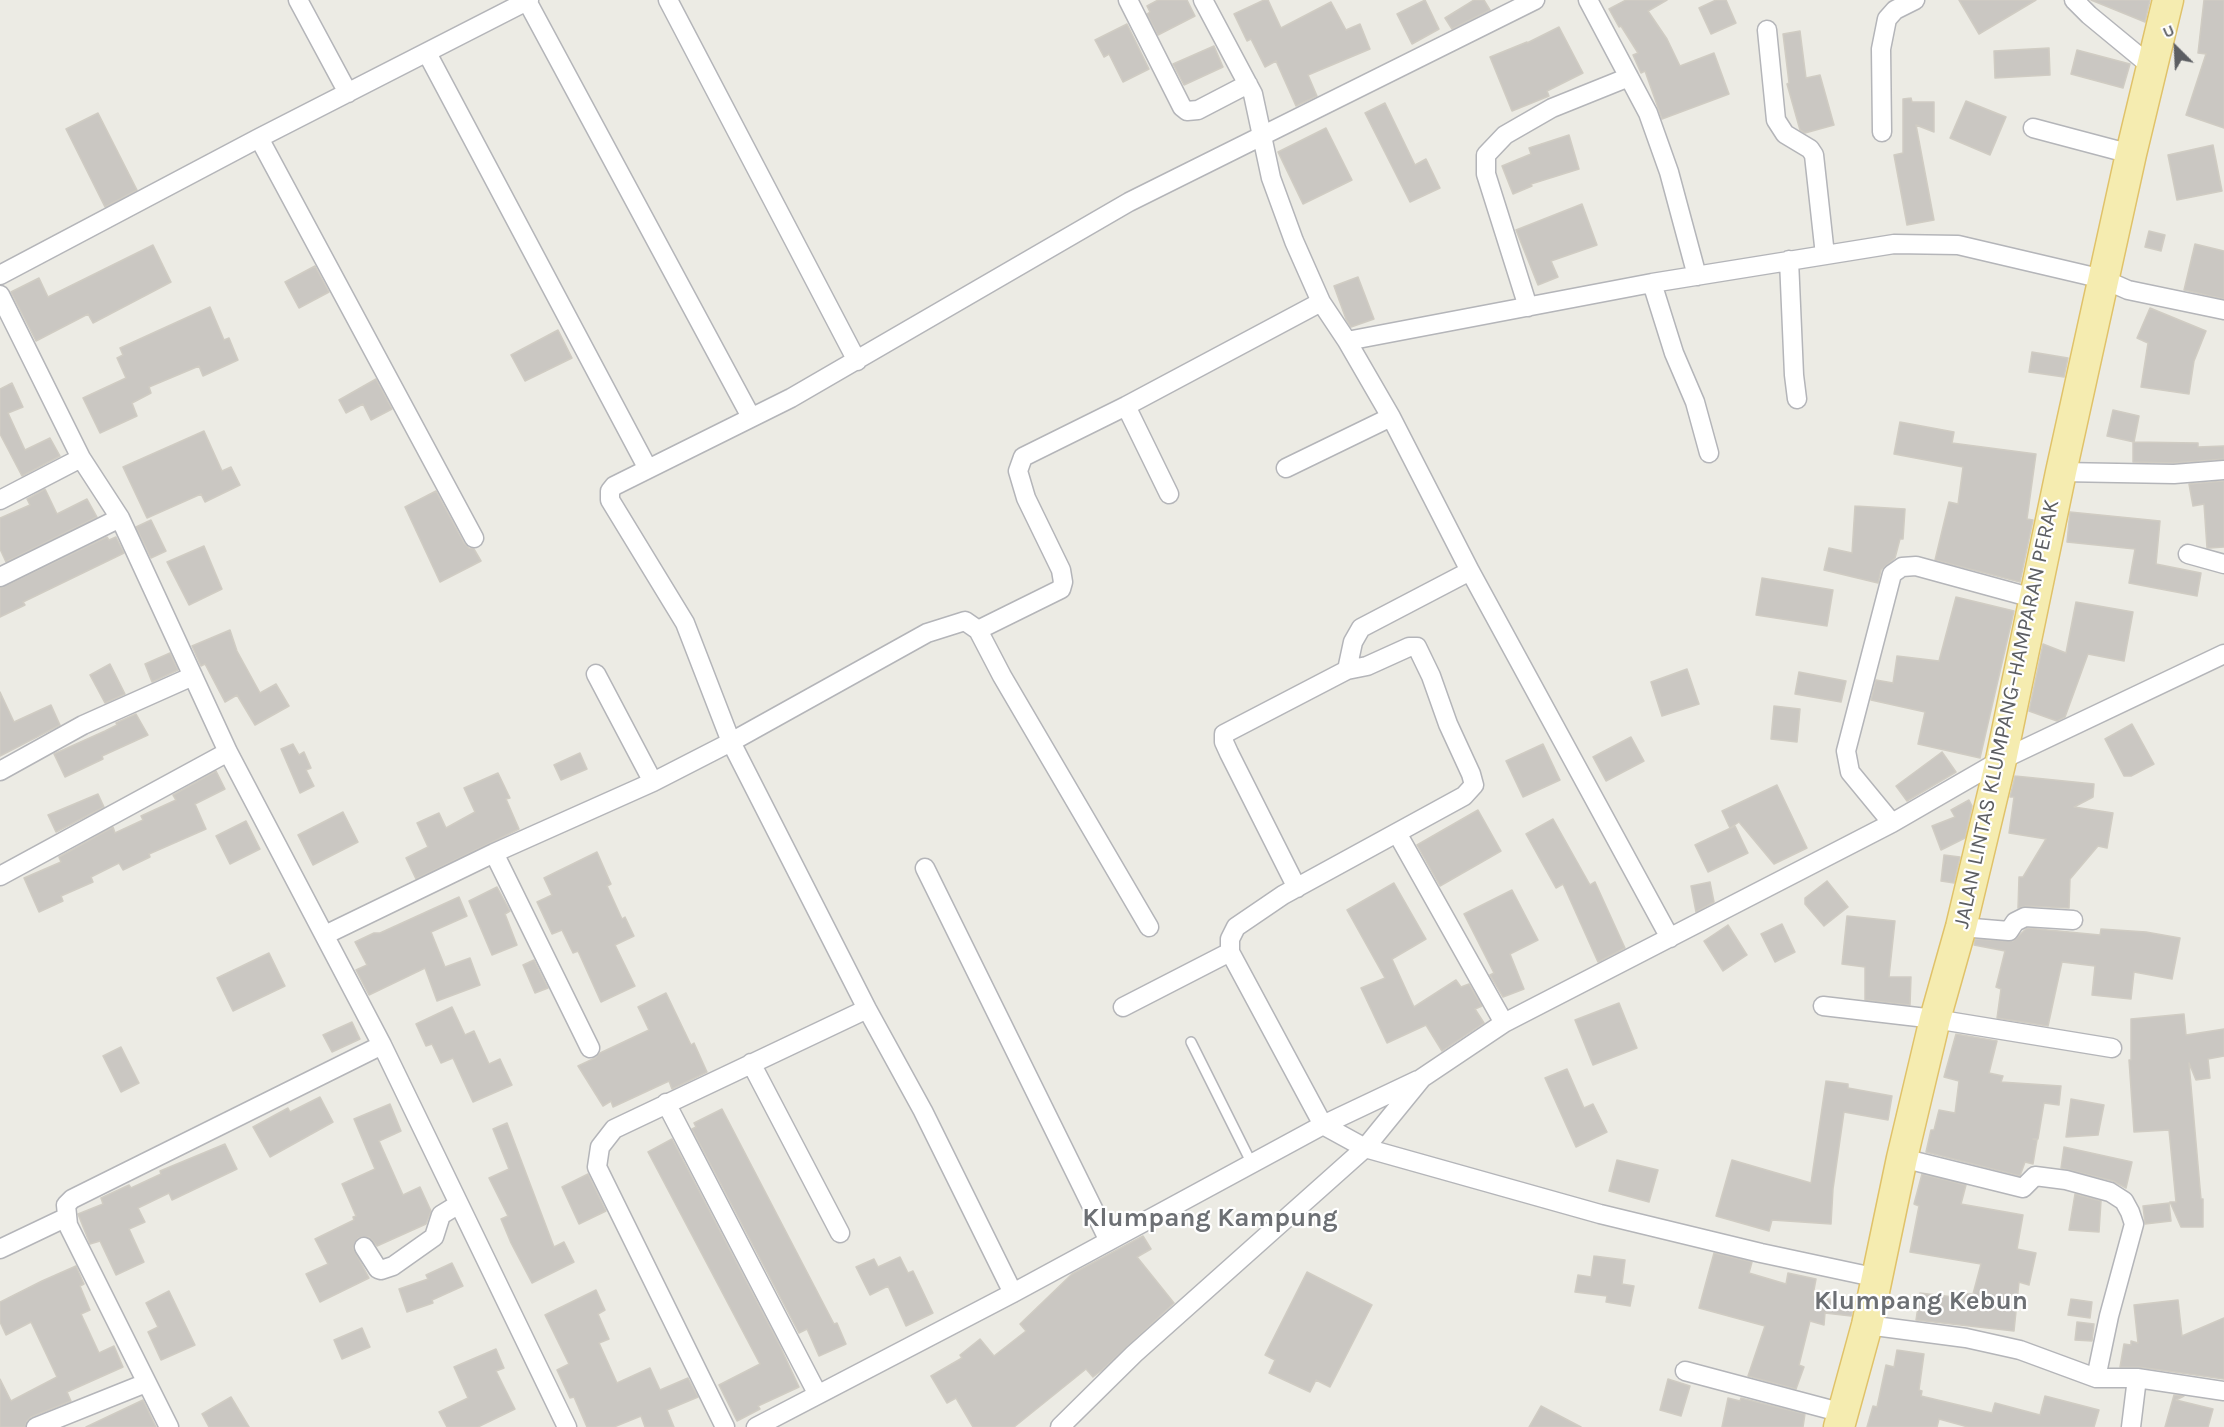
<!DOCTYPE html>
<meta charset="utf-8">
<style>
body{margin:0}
#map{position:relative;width:2224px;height:1427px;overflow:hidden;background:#ecebe4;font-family:Karla,sans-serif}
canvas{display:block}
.north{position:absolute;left:2146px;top:18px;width:60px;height:60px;-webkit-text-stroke:4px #fff;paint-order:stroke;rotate:336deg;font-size:16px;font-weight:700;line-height:24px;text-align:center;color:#5c5e62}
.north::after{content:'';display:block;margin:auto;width:21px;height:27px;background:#5c5e62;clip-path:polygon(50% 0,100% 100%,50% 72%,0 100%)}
</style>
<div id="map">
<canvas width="2224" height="1427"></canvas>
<div class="north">U</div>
</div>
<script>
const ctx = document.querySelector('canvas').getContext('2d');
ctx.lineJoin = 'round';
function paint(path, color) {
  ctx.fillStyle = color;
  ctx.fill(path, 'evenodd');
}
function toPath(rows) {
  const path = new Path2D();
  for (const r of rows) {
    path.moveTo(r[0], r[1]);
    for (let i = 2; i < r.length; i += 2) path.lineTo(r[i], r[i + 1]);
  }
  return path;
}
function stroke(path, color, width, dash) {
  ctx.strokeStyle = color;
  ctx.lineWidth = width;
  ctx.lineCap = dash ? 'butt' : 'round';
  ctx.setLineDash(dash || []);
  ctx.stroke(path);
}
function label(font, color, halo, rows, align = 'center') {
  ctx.font = font + ' Karla,sans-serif';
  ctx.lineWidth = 4.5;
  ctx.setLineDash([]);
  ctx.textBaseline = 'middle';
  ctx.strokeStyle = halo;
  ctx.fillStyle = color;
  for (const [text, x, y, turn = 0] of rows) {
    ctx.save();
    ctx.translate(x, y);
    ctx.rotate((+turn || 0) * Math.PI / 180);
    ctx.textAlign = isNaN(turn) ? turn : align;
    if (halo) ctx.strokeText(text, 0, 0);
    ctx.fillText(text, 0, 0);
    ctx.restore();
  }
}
const building = toPath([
 [1158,0,1187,0,1195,16,1158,35,1147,14,1150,12,1147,6,1158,0],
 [1264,0,1268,0,1281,28,1331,2,1346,30,1360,24,1370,49,1308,75,1317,96,1296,106,1276,61,1265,67,1251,39,1247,41,1234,14,1264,0],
 [1425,0,1439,29,1412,44,1397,14,1425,0],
 [1474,0,1484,0,1490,10,1452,29,1445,18,1474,0],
 [1626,0,1667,0,1648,11,1667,39,1680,66,1714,53,1729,94,1662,119,1645,71,1641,73,1633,55,1638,53,1621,26,1619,27,1609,9,1626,0],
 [1716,0,1726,0,1736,23,1711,34,1699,8,1716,0],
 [1959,0,2036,0,1979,34,1959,0],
 [2091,0,2150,0,2145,22,2091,0],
 [2204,0,2224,0,2224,128,2186,115,2206,54,2198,53,2204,0],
 [1127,24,1149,69,1123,82,1109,54,1104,57,1095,40,1127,24],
 [1559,27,1583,73,1547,91,1549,96,1512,111,1490,57,1527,42,1527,43,1559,27],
 [1800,31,1806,78,1820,75,1834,125,1805,133,1800,130,1787,84,1789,83,1783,34,1800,31],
 [1214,46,1223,67,1184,85,1173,64,1214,46],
 [2049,48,2050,75,1995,78,1994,51,2049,48],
 [2077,50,2130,64,2123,88,2071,74,2077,50],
 [1911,98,1912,102,1934,102,1934,132,1916,125,1934,220,1907,225,1894,155,1903,153,1903,99,1911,98],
 [1966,101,2006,117,1990,155,1950,138,1966,101],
 [1385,103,1415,165,1426,159,1440,188,1410,202,1365,113,1385,103],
 [98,113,137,190,105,207,66,129,98,113],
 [1326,128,1352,180,1303,204,1278,152,1326,128],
 [1569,135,1579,169,1531,184,1532,186,1513,194,1502,166,1531,154,1529,148,1569,135],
 [2213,145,2222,191,2177,200,2168,155,2213,145],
 [1582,204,1597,245,1551,261,1558,277,1538,285,1516,230,1582,204],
 [2149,231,2165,235,2161,251,2145,247,2149,231],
 [2195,244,2224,251,2224,299,2184,290,2195,244],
 [153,245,171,282,93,323,88,314,36,341,11,292,39,278,48,297,153,245],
 [315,266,329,292,299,308,285,282,315,266],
 [1358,277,1374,319,1351,327,1346,319,1334,286,1358,277],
 [210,307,224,340,229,338,238,360,203,376,199,366,149,387,151,393,132,403,137,416,100,433,83,398,126,378,117,358,123,355,120,348,210,307],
 [2150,308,2206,331,2194,361,2189,394,2141,387,2148,343,2137,338,2150,308],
 [558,330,572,358,525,381,511,355,558,330],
 [2032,352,2068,358,2064,377,2029,372,2032,352],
 [376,379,392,409,371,420,363,404,346,413,339,400,376,379],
 [12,383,23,407,8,413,25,450,50,438,60,456,22,476,0,434,0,389,12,383],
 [2113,410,2139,416,2134,442,2107,436,2113,410],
 [1900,422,1954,432,1952,443,2036,454,2027,519,2033,520,2020,582,1935,560,1949,502,1958,504,1963,467,1894,454,1900,422],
 [204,431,222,471,231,467,240,485,205,502,201,494,147,518,123,467,204,431],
 [2133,442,2198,443,2198,447,2224,446,2224,459,2174,463,2133,462,2133,442],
 [2224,481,2224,547,2210,548,2207,548,2204,504,2193,506,2189,484,2224,481],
 [45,489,57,514,87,499,97,517,6,562,0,549,0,518,30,505,27,499,45,489],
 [436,491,464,543,469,548,474,549,481,561,440,582,405,507,436,491],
 [1855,506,1905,509,1903,539,1900,539,1895,558,1881,570,1878,583,1824,570,1829,548,1852,553,1855,506],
 [2070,512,2160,521,2156,564,2201,573,2197,596,2129,583,2135,549,2067,542,2070,512],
 [151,520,166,551,151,558,136,527,151,520],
 [107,537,109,540,116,537,124,553,23,602,25,605,0,617,0,588,107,537],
 [204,546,222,589,189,605,167,562,204,546],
 [1762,578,1833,590,1827,626,1756,615,1762,578],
 [1956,597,2014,611,1980,758,1918,744,1925,712,1871,700,1876,680,1893,683,1897,656,1939,661,1956,597],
 [2076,602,2133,612,2124,661,2088,654,2065,717,2057,721,2029,711,2043,644,2066,653,2076,602],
 [230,630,237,651,260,693,276,684,289,706,255,725,237,695,225,702,205,664,201,666,192,646,230,630],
 [170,653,178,670,152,682,145,664,170,653],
 [110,664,125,694,105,703,90,675,110,664],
 [1687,669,1699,704,1662,716,1651,682,1687,669],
 [1799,672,1846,681,1841,702,1795,694,1799,672],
 [0,692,14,722,51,705,60,725,0,756,0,692],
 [1774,706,1800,709,1797,742,1771,739,1774,706],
 [136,714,148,735,102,756,103,759,65,777,54,754,105,731,117,725,116,723,136,714],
 [2132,724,2154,764,2131,776,2124,776,2105,739,2132,724],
 [1631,737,1644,761,1606,781,1593,757,1631,737],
 [293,744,299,755,304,752,311,768,306,770,314,786,300,793,281,749,293,744],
 [1543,744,1560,780,1523,797,1506,761,1543,744],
 [1942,752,1956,772,1907,801,1896,786,1942,752],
 [580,753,587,769,561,780,554,765,580,753],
 [216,771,225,789,195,804,206,829,149,854,150,857,123,870,119,863,91,877,93,882,61,896,63,901,39,912,24,878,61,862,59,857,113,827,115,833,143,820,141,816,176,800,173,795,216,771],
 [498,773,510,798,506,799,519,829,416,879,406,858,428,847,417,823,439,813,446,828,475,812,464,788,498,773],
 [2015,776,2094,784,2093,797,2074,807,2113,813,2107,848,2098,846,2070,879,2069,908,2026,906,2018,908,2019,877,2023,877,2046,839,2009,833,2014,797,2010,797,2015,776],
 [1777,785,1807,848,1774,864,1739,822,1730,828,1722,811,1777,785],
 [98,794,104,807,56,832,48,815,98,794],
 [1969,800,1972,806,1965,838,1941,850,1932,826,1955,817,1951,810,1969,800],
 [1478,810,1501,851,1440,886,1417,845,1478,810],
 [343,812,358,842,313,865,298,835,343,812],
 [1553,819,1590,885,1595,882,1625,948,1598,962,1563,884,1556,888,1526,834,1553,819],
 [246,821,260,849,230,864,216,836,246,821],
 [1735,826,1748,853,1708,872,1695,845,1735,826],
 [597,852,611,884,607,886,622,919,625,917,634,936,615,945,635,986,601,1002,578,951,573,953,562,930,552,934,537,902,552,895,544,878,597,852],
 [1944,855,1960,857,1954,883,1941,881,1944,855],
 [1827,881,1848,907,1824,926,1805,904,1805,898,1827,881],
 [1710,882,1714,902,1696,912,1691,886,1710,882],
 [1394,883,1426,939,1392,959,1414,1007,1456,980,1461,987,1469,984,1482,1006,1475,1009,1484,1023,1442,1051,1426,1025,1387,1043,1361,988,1385,978,1347,910,1394,883],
 [497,887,510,911,505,914,517,945,492,955,469,901,497,887],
 [1512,890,1538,940,1510,954,1524,989,1503,997,1490,975,1494,973,1464,914,1512,890],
 [459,897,467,916,431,932,445,967,470,958,480,985,437,1001,425,968,369,995,356,970,367,965,355,942,374,933,380,933,459,897],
 [1847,916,1895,921,1889,977,1911,977,1910,1005,1865,1000,1865,967,1842,964,1847,916],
 [1782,924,1795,952,1775,962,1761,934,1782,924],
 [1728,925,1747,955,1723,971,1704,941,1728,925],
 [2027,928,2100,935,2101,929,2146,932,2180,938,2172,979,2134,972,2131,999,2092,995,2095,966,2062,962,2048,1026,1997,1018,2001,989,1996,987,2005,951,1974,945,1975,939,2013,941,2027,928],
 [269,953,285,986,233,1011,217,978,269,953],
 [534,960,548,988,535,993,523,965,534,960],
 [666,993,691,1045,694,1043,707,1072,672,1089,669,1081,613,1107,611,1101,603,1106,578,1066,595,1058,600,1053,649,1030,638,1007,666,993],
 [1619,1003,1637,1048,1593,1065,1575,1020,1619,1003],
 [452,1007,465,1035,474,1031,489,1064,500,1059,512,1085,473,1102,453,1058,441,1063,432,1044,426,1046,416,1024,452,1007],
 [2184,1014,2186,1035,2224,1029,2224,1056,2208,1059,2210,1078,2196,1080,2189,1063,2201,1199,2203,1199,2203,1227,2181,1227,2170,1202,2176,1202,2169,1130,2134,1132,2129,1060,2131,1060,2131,1019,2184,1014],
 [352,1022,360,1039,332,1052,323,1035,352,1022],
 [1956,1034,1997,1041,1989,1073,2003,1076,2001,1082,2061,1086,2059,1105,2044,1103,2038,1139,2033,1139,2037,1140,2033,1164,2025,1162,2020,1176,1926,1152,1931,1130,1934,1130,1939,1110,1955,1113,1959,1081,1944,1077,1956,1034],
 [121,1047,139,1083,121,1092,103,1056,121,1047],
 [1567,1069,1584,1108,1593,1104,1607,1132,1576,1147,1545,1078,1567,1069],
 [1826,1081,1848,1084,1848,1088,1892,1096,1888,1120,1844,1112,1833,1189,1831,1224,1772,1220,1769,1231,1716,1216,1732,1160,1811,1183,1826,1081],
 [320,1097,333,1122,270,1157,253,1127,288,1108,290,1112,320,1097],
 [2071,1099,2104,1105,2098,1135,2066,1137,2071,1099],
 [390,1104,401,1131,379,1141,403,1195,420,1187,431,1211,426,1224,377,1246,369,1237,358,1238,353,1248,369,1278,320,1302,306,1274,328,1264,315,1239,354,1220,353,1217,356,1216,342,1184,375,1169,354,1119,390,1104],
 [722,1109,834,1324,837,1323,846,1344,819,1356,807,1329,799,1333,692,1129,696,1127,694,1123,722,1109],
 [507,1123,554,1247,564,1242,574,1262,532,1283,511,1243,501,1219,508,1216,489,1178,509,1169,493,1129,507,1123],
 [672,1139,779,1344,799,1387,758,1406,760,1409,737,1421,719,1385,760,1364,648,1152,672,1139],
 [225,1144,237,1169,172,1200,169,1193,138,1208,145,1222,129,1229,144,1262,116,1275,100,1241,90,1244,78,1214,103,1204,101,1198,129,1185,131,1188,161,1174,160,1171,225,1144],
 [2064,1147,2132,1162,2126,1188,2113,1181,2061,1168,2064,1147],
 [1617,1160,1658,1170,1649,1202,1609,1191,1617,1160],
 [588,1174,606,1211,579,1224,562,1187,588,1174],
 [1922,1174,1966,1185,1961,1204,2023,1215,2017,1249,2036,1253,2029,1285,2019,1282,2014,1331,1916,1320,1920,1293,1962,1298,1963,1294,1973,1294,1981,1264,1910,1252,1919,1206,1914,1204,1922,1174],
 [2075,1194,2101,1201,2099,1232,2069,1230,2075,1194],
 [2169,1203,2171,1221,2145,1224,2143,1206,2169,1203],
 [1143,1236,1151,1249,1137,1257,1174,1303,1102,1370,1093,1377,1086,1369,1014,1427,973,1427,956,1398,947,1403,931,1376,962,1358,960,1355,980,1339,994,1356,1026,1331,1020,1324,1072,1274,1143,1236],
 [1714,1253,1752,1262,1749,1273,1786,1284,1788,1273,1816,1279,1813,1295,1854,1305,1851,1316,1825,1313,1824,1325,1810,1321,1799,1365,1804,1367,1796,1389,1748,1376,1765,1326,1699,1308,1714,1253],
 [1594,1256,1625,1260,1622,1284,1634,1286,1630,1306,1606,1302,1607,1296,1575,1292,1578,1275,1591,1277,1594,1256],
 [900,1257,908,1273,913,1271,933,1313,906,1326,888,1286,870,1295,856,1267,874,1259,878,1267,900,1257],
 [452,1263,463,1286,432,1300,433,1303,407,1312,399,1289,428,1279,426,1275,452,1263],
 [76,1266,84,1284,80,1286,90,1310,81,1314,99,1353,114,1346,123,1367,67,1392,71,1401,31,1417,27,1421,25,1427,0,1427,0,1379,11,1401,57,1377,31,1322,6,1335,0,1322,0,1302,42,1281,76,1266],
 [1307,1272,1372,1305,1330,1387,1316,1380,1310,1392,1269,1373,1275,1360,1265,1355,1307,1272],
 [596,1290,605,1310,598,1314,609,1339,599,1343,617,1383,650,1368,660,1390,688,1378,698,1397,667,1410,674,1427,645,1427,641,1416,614,1427,587,1427,574,1397,570,1398,557,1370,569,1364,545,1315,596,1290],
 [169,1291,195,1345,161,1360,148,1332,158,1327,146,1303,169,1291],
 [2071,1299,2092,1302,2090,1318,2068,1315,2071,1299],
 [2178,1300,2182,1336,2224,1318,2224,1379,2139,1367,2120,1367,2124,1344,2131,1345,2131,1341,2138,1343,2134,1305,2178,1300],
 [2077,1322,2094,1324,2092,1341,2075,1340,2077,1322],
 [362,1328,370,1347,342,1359,334,1340,362,1328],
 [496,1349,504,1368,496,1371,515,1409,478,1427,447,1427,439,1412,468,1398,454,1367,496,1349],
 [1897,1350,1924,1354,1919,1390,1922,1391,1921,1396,1992,1413,1995,1403,2040,1415,2045,1396,2099,1410,2094,1427,1968,1427,1939,1419,1937,1427,1867,1427,1873,1406,1877,1407,1886,1365,1894,1367,1897,1350],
 [1668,1379,1690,1386,1681,1416,1660,1410,1668,1379],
 [2174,1395,2184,1396,2176,1400,2213,1409,2208,1427,2165,1427,2174,1395],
 [231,1397,249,1427,209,1427,202,1414,231,1397],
 [1728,1398,1740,1401,1741,1398,1805,1414,1803,1427,1722,1427,1728,1398],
 [143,1400,156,1427,86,1427,143,1400],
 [1541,1406,1581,1427,1529,1427,1541,1406]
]);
paint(building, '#cac7c2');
stroke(building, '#d0ccc3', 1.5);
const service = toPath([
 [1191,1042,1252,1164]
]);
const minor = toPath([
 [298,0,348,93],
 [668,0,857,361],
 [1128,0,1182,107,1187,111,1198,110,1248,84],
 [1203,0,1253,94,1271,178,1294,241,1321,302,1347,341,1391,417,1470,571,1670,938],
 [1588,0,1648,113,1669,172,1697,276],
 [2074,0,2089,15,2152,67],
 [527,1,751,417],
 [1767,30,1776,120,1785,134,1810,149,1814,155,1825,255],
 [427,53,648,469],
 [2033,128,2131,154],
 [1882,132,1881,49,1887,19,1895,10,1915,0],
 [259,138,474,538],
 [1789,260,1794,375,1797,399],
 [0,275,259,138,529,0],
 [1652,283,1674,353,1695,402,1709,453],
 [0,295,81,458,120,518,228,752,382,1045,567,1427],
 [1528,307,1486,174,1486,155,1505,135,1552,108,1629,77],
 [1347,341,1652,283,1894,244,1958,245,2103,279,2128,290,2224,310],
 [1126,406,1169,494],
 [1286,468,1391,417],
 [2061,472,2174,474,2224,470],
 [0,500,81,458],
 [2188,554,2224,564],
 [0,577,120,518],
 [978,630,1061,589,1063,582,1061,570,1026,498,1018,471,1023,457,1126,406,1321,302],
 [1347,670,1367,666,1409,647,1417,647,1431,676,1448,724,1471,774,1474,785,1464,796,1283,895,1236,927,1230,939,1230,952,1323,1125,1365,1148,1600,1214,1761,1253,1878,1278],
 [596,674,653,782],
 [0,771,83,725,193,676],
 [1892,823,1850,772,1846,751,1892,574,1902,567,1916,566,2033,598],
 [1397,833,1504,1023],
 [494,853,590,1048],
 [925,868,1109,1241],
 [0,876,228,752],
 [1297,888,1229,753,1224,742,1224,734,1347,670,1353,642,1361,628,1470,571],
 [1961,927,2009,931,2015,922,2025,917,2073,920],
 [325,935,494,853,653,782,731,742,927,633,965,621,978,630,1002,676,1149,927],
 [1823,1006,1935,1019,2112,1048],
 [1123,1007,1230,952],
 [751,1063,840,1233],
 [666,1103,817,1393],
 [1902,1158,2023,1188,2035,1176,2066,1180,2110,1192,2124,1201,2130,1212,2134,1224,2109,1316,2096,1378],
 [364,1247,378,1269,381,1270,393,1266,434,1237,441,1215,459,1204],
 [0,1249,67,1217],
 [1013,1293,923,1111,867,1009,731,742,685,623,610,500,610,491,614,486,791,398,1129,202,1535,0],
 [1867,1325,1966,1338,2020,1350,2096,1378,2137,1378,2224,1391],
 [1685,1371,1843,1413],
 [36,1427,146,1383],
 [169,1427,68,1225,66,1205,72,1199,382,1045],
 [725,1427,597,1167,600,1147,614,1129,867,1009],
 [756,1427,1013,1293,1323,1125,1418,1080],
 [1060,1427,1134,1354,1365,1148,1422,1078,1504,1023,1892,823,2001,760,2224,654],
 [2131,1427,2137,1378]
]);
const primary = toPath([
 [1839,1427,1867,1325,1902,1158,1935,1019,1961,927,2001,760,2061,472,2131,154,2168,0]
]);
stroke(service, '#b4b5b9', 12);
stroke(minor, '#b4b5b9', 21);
stroke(primary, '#e0c269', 33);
stroke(service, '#fff', 9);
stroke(minor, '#fff', 18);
stroke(primary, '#f5ecb0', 30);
label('22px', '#5c5e62', '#fff', [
 ["JALAN LINTAS KLUMPANG–HAMPARAN PERAK",2007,714,-78]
]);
label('bold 26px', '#6d7074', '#fff', [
 ["Klumpang Kampung",1210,1219],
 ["Klumpang Kebun",1921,1302]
]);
</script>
